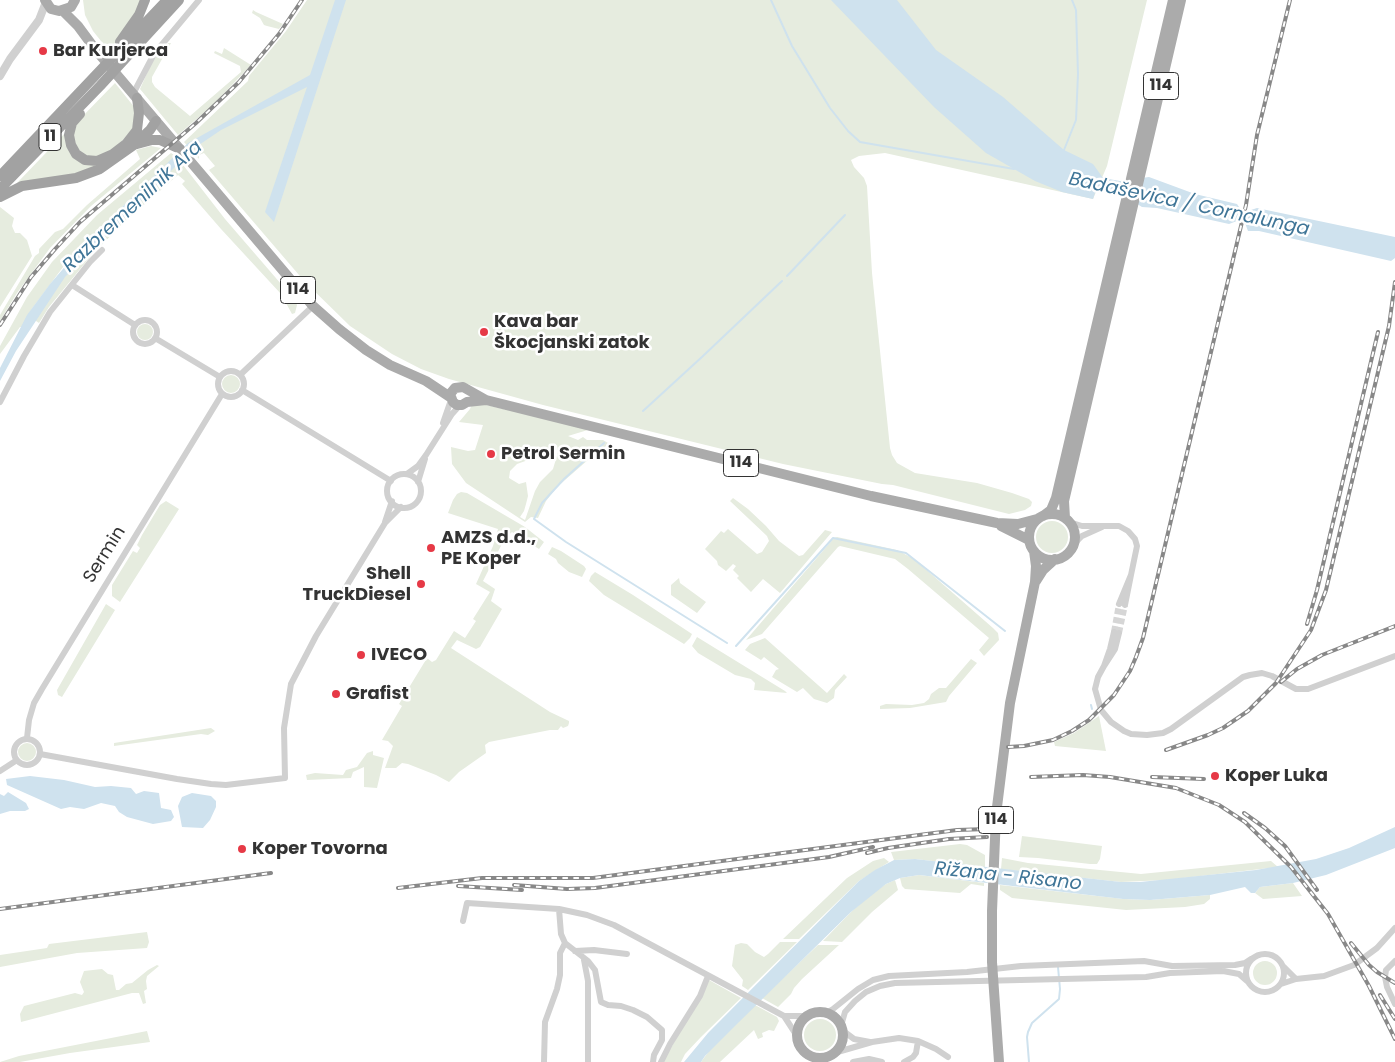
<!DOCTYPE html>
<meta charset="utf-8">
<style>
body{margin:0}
canvas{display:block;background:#fff}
</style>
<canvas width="1395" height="1062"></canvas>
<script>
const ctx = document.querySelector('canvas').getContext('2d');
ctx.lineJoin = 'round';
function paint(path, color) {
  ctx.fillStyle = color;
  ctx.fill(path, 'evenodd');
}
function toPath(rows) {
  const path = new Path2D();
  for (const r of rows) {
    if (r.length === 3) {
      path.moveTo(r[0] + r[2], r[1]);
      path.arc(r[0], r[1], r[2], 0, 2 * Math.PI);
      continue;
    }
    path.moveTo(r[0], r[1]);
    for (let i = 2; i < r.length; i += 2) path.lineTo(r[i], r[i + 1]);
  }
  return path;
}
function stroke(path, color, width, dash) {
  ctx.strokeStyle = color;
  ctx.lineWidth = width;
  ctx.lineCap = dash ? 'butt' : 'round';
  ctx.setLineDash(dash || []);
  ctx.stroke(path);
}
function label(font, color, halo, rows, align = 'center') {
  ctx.font = font + ' Poppins,sans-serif';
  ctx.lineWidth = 5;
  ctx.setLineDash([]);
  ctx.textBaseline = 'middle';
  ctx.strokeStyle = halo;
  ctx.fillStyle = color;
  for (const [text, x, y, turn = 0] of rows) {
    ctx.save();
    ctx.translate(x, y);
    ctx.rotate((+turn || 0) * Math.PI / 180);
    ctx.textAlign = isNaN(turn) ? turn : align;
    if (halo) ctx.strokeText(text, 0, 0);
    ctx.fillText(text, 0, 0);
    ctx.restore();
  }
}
paint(toPath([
 [83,0,141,0,134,18,109,51,93,31,85,15],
 [307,0,1147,0,1107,166,1093,199,885,153,859,156,851,160,854,167,864,178,867,186,872,273,890,448,892,455,897,463,915,473,977,483,1012,493,1029,499,1032,502,1031,506,1025,510,1009,514,893,485,882,484,783,464,543,405,449,379,421,369,392,354,350,326,305,282,209,170,215,166,204,153,199,155,199,159,184,142,248,81,249,76,286,31],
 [253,10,256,12,283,24,279,29,267,26,264,25,260,18,252,13],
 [168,43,171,43,152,77,152,82,155,87,190,116,241,72,240,66,214,53,215,51,222,54,224,48,251,65,214,104,178,135,140,89,152,62],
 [115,83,135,108,134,127,115,149,103,156,92,157,85,155,77,148,74,140,74,132,78,121],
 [66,132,71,155,101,164,81,174,17,183],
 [151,146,161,148,91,206,50,248,17,293,0,321,0,315,35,256,39,253,39,249,55,232,63,229,87,205,140,159,136,150],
 [171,153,177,157,147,186,122,207,69,259,31,310,23,327,20,327,0,354,0,346,27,297,52,262,97,215],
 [180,161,225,219,294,299,297,305,295,313,292,314,281,294,221,229,182,184,185,181,178,175,122,224,90,257,49,307,39,323,33,319,54,287],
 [0,207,14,218,12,226,15,233,20,233,27,240,32,256,0,307],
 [145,332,8],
 [231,384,9],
 [473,402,591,429,568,436,578,440,583,437,587,440,603,440,608,443,605,447,597,452,557,487,546,501,538,518,531,517,525,522,466,483,452,464,451,447,468,451,475,450,483,425,459,422,470,409],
 [557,445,558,452,553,469,540,482,535,491,525,520,520,517,524,511,526,504,528,496,526,482,519,484,509,478,510,471,517,464,531,459],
 [461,492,467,493,525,527,544,542,539,549,512,532,505,538,483,581,495,589,491,601,502,609,480,647,476,649,457,640,451,648,550,712,569,721,569,723,568,726,563,728,561,726,558,730,550,730,489,742,485,745,486,753,459,772,449,782,436,775,408,764,402,763,396,768,385,768,393,746,388,741,382,740,402,706,399,704,427,658,432,662,436,660,454,631,465,638,476,621,473,619,490,592,476,584,493,546,498,529,448,513,453,500,457,494],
 [733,498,748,509,766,526,779,541,799,556,803,555,825,530,832,532,780,593,763,579,751,592,737,578,739,576,733,570,736,566,733,564,726,571,718,565,717,561,705,549,721,531,724,533,728,529,757,554,762,552,769,541,767,536,730,501],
 [166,501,179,509,120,602,112,596,112,585,133,551,137,553,140,548,137,545,142,535,160,505],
 [1052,537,16],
 [837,537,897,550,914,559,993,628,998,633,999,640,984,656,979,650,989,638,908,569,895,559,840,546,838,547,762,634,746,640,834,538],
 [552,547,561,551,584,566,586,569,582,577,569,572,558,563,556,559,548,554],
 [595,572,633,595,692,634,690,638,684,644,604,595,589,581,591,576],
 [679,578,680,583,706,602,697,613,671,595,671,585],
 [106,604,115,610,62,697,58,695,57,690],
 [697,637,785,691,787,693,754,690,755,683,751,679,735,675,698,653,692,646],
 [765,638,827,693,844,674,847,677,835,690,834,698,827,703,814,699,803,688,797,692,772,677,776,670,779,669,764,657,761,660,745,650,750,644],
 [971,659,977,663,949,696,946,702,910,708,880,709,880,706,886,704,912,705,924,703,929,699,931,694,939,688,946,688],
 [1099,716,1106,751,1055,746,1054,742,1074,733],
 [211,728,215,731,208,735,201,734,114,746,114,743],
 [27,752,9],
 [373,751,373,755,384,758,377,788,364,787,364,767,353,772,351,778,307,780,306,775,315,773,343,775,346,770,357,767,367,753],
 [1022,836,1102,846,1100,859,1097,864,1090,864,1038,858,1019,857],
 [960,844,967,845,985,855,985,867,915,859,894,860,891,852],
 [884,858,889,862,859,881,799,939,783,939,847,878,873,861],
 [1002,858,1028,863,1141,874,1271,861,1278,867,1166,880,1121,882,1001,869],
 [919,875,984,883,984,886,971,884,960,893,905,889,902,886,900,878],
 [895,880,898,890,872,912,842,942,823,941,851,912,872,893,886,884],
 [1293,883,1302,896,1263,899,1255,893,1260,887],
 [1000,885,1124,899,1150,900,1210,895,1210,899,1204,904,1185,907,1126,910,1012,898,1000,890],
 [147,932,149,942,147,948,77,953,0,967,0,955,47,948,49,944],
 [780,942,797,942,748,990,742,986,743,980,732,966,735,945,741,943,747,944,755,952,764,957,768,954],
 [818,945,839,945,802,979,794,988,791,994,778,1007,762,998],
 [1265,973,12],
 [157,965,159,966,147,976,146,981,147,989,144,991,146,1003,143,1004,139,993,132,993,21,1022,20,1014,24,1006,75,993,82,995,84,992,80,982,84,971,102,969,108,974,113,975,116,990,119,990,126,984,132,983,148,970],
 [709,980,741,998,701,1037,685,1054,681,1062,663,1062],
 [755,1005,777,1017,779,1021,774,1031,769,1030,762,1033,763,1037,758,1039,754,1030,720,1062,701,1062,715,1043],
 [820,1035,16],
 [147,1031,150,1042,70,1053,20,1062,0,1062,19,1056]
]), '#e6ecdf');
paint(toPath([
 [335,0,346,0,274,222,265,212,307,87,221,130,193,149,65,277,16,351,0,381,0,368,27,315,50,284,87,241,188,143,310,75],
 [831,0,897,0,936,50,1003,97,1064,150,1093,164,1103,178,1120,181,1149,177,1195,194,1237,204,1241,210,1248,211,1257,208,1395,237,1395,258,1391,261,1259,231,1248,231,1245,223,1237,221,1229,224,1157,208,1142,207,1118,192,1101,190,1095,193,1093,199,1062,192,1035,181,986,153,934,107],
 [30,776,64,780,95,787,111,786,131,788,136,794,144,791,159,793,161,808,171,810,174,817,171,821,153,824,127,817,119,812,115,806,101,803,84,809,70,807,61,809,7,785,6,779],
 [8,792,26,803,29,809,25,811,10,811,0,814,0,794,4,796],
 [192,793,211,796,216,801,216,807,210,820,203,828,182,827,178,806,182,797],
 [1395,827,1395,848,1326,875,1293,883,1260,887,1255,893,1251,893,1245,887,1210,895,1150,900,1123,899,919,875,900,878,886,884,851,912,739,1022,705,1056,701,1062,684,1062,708,1033,859,881,875,870,894,860,915,859,1121,882,1140,882,1256,870,1316,859,1349,848]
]), '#cfe2ee');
stroke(toPath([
 [771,0,792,46,830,108,848,131,860,142,1014,169],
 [1064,150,1076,120,1078,74,1076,10,1072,0],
 [787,276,845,215],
 [643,411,703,356,782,281],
 [604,443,564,479,542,503,534,519,566,542,727,643],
 [736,646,833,538,906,553,1005,631],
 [1091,705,1092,709],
 [1029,1062,1027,1037,1028,1032,1032,1023,1059,999,1060,989,1058,967]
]), '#cfe2ee', 2);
stroke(toPath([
 [1114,632,1119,604],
 [1119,633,1125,605]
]), '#d6d6d6', 6, [6, 3]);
stroke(toPath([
 [133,94,154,54,199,0],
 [72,285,135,325],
 [145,332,12],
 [155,338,220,377],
 [231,384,13],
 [240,375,313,306],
 [242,390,391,481],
 [0,402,24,356,50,312,90,262,102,250],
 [443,423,451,400],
 [407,474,418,466,426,455,452,414,460,405],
 [404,491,17],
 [418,482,425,459],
 [385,522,392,501],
 [1069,522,1082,526,1119,526,1128,531,1135,539,1137,546,1131,575],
 [1073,545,1082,536,1102,527],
 [1119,604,1131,575,1125,605],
 [1114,632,1110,649,1104,666,1115,649,1119,633],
 [1104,666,1098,677,1095,689,1101,710,1111,722,1124,731,1131,734,1147,735,1163,733,1171,729,1243,677,1250,675,1262,673,1272,676,1296,689,1308,689,1395,656],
 [27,738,29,720,34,703,42,689,222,394],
 [27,752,13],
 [40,754,177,779,211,784,226,785,285,778,284,728,291,684,316,636,385,523,401,507],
 [0,771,17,760],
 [559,909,561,934,565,943,588,961,595,970,601,1002,608,1005,621,1006,633,1010,647,1017,662,1030,662,1040,654,1055,653,1062],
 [463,921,467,903,559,909,587,915,614,925,784,1016,807,1016],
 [575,951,594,950,627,954],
 [1265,973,19],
 [584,960,588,981,588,1062],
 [1395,961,1386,970,1385,977,1387,987,1395,1004],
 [1296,979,1324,976,1354,965,1377,948,1395,928],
 [1281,984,1296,979,1284,967],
 [826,1013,833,1009,858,989,873,980,889,976,967,972,1021,966,1144,961,1172,966,1235,965,1245,963,1251,959],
 [784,1016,797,1036],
 [841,1026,845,1012,855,1001,866,992,880,986,895,983,1146,977,1170,973,1223,971,1239,974,1247,981],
 [842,1030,854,1039,870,1042],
 [834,1053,872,1042,899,1038,918,1041,936,1049,948,1057],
 [544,1062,545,1022,557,989,560,975,560,953,565,943],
 [661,1062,670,1044,700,996,708,976],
 [853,1062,869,1059,882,1062],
 [904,1062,913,1057,916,1053,918,1041]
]), '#d0d0d0', 6);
stroke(toPath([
 [0,76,10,59,39,20,46,2]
]), '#d0d0d0', 8);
stroke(toPath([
 [45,0,51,9,59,11,71,7,75,0],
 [63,11,78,26,95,49,313,306,339,329,366,350,390,365,426,381,450,397],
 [486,400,467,402,462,405,457,405,453,402,450,394,455,388,463,387,486,400,871,496,997,523,1018,524,1037,519],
 [1052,537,23],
 [1043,516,1051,510,1056,498,1173,0],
 [1065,518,1064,501,1181,0],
 [1001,526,1029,540],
 [1036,581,1043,570,1055,559],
 [820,1035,23],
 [999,1062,992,962,992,911,996,815,1010,703,1035,582,1036,566,1034,551]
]), '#ababab', 10);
stroke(toPath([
 [120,42,139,15,145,0],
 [80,114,72,123,69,135,71,145,76,154,85,160,97,161,113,154,126,144,137,130,139,113,137,98],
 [137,144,152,140,160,140,180,149],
 [0,176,167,0],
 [0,189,100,86,179,0],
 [0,197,22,186,76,178,100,169,134,145,150,130,156,121]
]), '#a2a2a2', 10);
const rail = toPath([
 [0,325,31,277,56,248,80,222,196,123,239,82,279,34,302,0],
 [1307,624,1317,590,1378,332],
 [1281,682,1297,669,1322,655,1395,626],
 [1008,747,1024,746,1053,740,1072,731,1089,720,1114,695,1130,671,1136,657,1143,638,1246,205,1257,135,1290,0],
 [1166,750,1208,735,1223,728,1248,711,1276,683,1311,630,1326,590,1389,326,1395,282],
 [1031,777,1083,775,1110,777,1176,788,1219,805,1245,822,1291,867,1328,914,1369,986,1395,1039],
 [1152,777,1204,779],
 [1244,813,1265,828,1285,846,1317,890],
 [867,853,888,848,949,839,987,837],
 [514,885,567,889,595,888,829,857,873,847],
 [458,886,522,890],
 [398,888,482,878,593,878,957,830,988,829],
 [0,909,271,873],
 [1351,943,1369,965,1377,972,1395,983],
 [1380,995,1395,1019]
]);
stroke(rail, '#888', 4);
stroke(rail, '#fff', 2, [5.5]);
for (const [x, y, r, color] of [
 [43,51,5,"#e63946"],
 [484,332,5,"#e63946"],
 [491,454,5,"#e63946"],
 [431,548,5,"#e63946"],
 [421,584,5,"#e63946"],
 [361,655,5,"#e63946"],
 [336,694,5,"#e63946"],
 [1215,776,5,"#e63946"],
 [242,849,5,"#e63946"]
]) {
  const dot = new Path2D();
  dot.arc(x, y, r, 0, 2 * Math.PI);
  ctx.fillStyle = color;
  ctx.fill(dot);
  stroke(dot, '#fff', 2);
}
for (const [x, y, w] of [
 [1161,86,35],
 [50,137,22],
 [298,290,35],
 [741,463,35],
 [996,820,35]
]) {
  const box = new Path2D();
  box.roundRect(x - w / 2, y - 13.5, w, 27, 4);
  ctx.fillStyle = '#fff';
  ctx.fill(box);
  stroke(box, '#333', 1);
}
label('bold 16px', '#333', null, [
 ["114",1161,86],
 ["11",50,137],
 ["114",298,290],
 ["114",741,463],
 ["114",996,820]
]);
label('bold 18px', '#333', '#fff', [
 ["Bar Kurjerca",53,51],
 ["Kava bar",494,322],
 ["Škocjanski zatok",494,343],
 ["Petrol Sermin",501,454],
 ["AMZS d.d.,",441,538],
 ["PE Koper",441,559],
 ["Shell",411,574,"right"],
 ["TruckDiesel",411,595,"right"],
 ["IVECO",371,655],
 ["Grafist",346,694],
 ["Koper Luka",1225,776],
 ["Koper Tovorna",252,849]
], 'left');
label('18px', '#333', '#fff', [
 ["Sermin",105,555,-58]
]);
label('italic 19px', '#3f7597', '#fff', [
 ["Badaševica / Cornalunga",1189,205,12],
 ["Razbremenilnik Ara",133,207,-43],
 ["Rižana - Risano",1008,877,6]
]);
</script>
